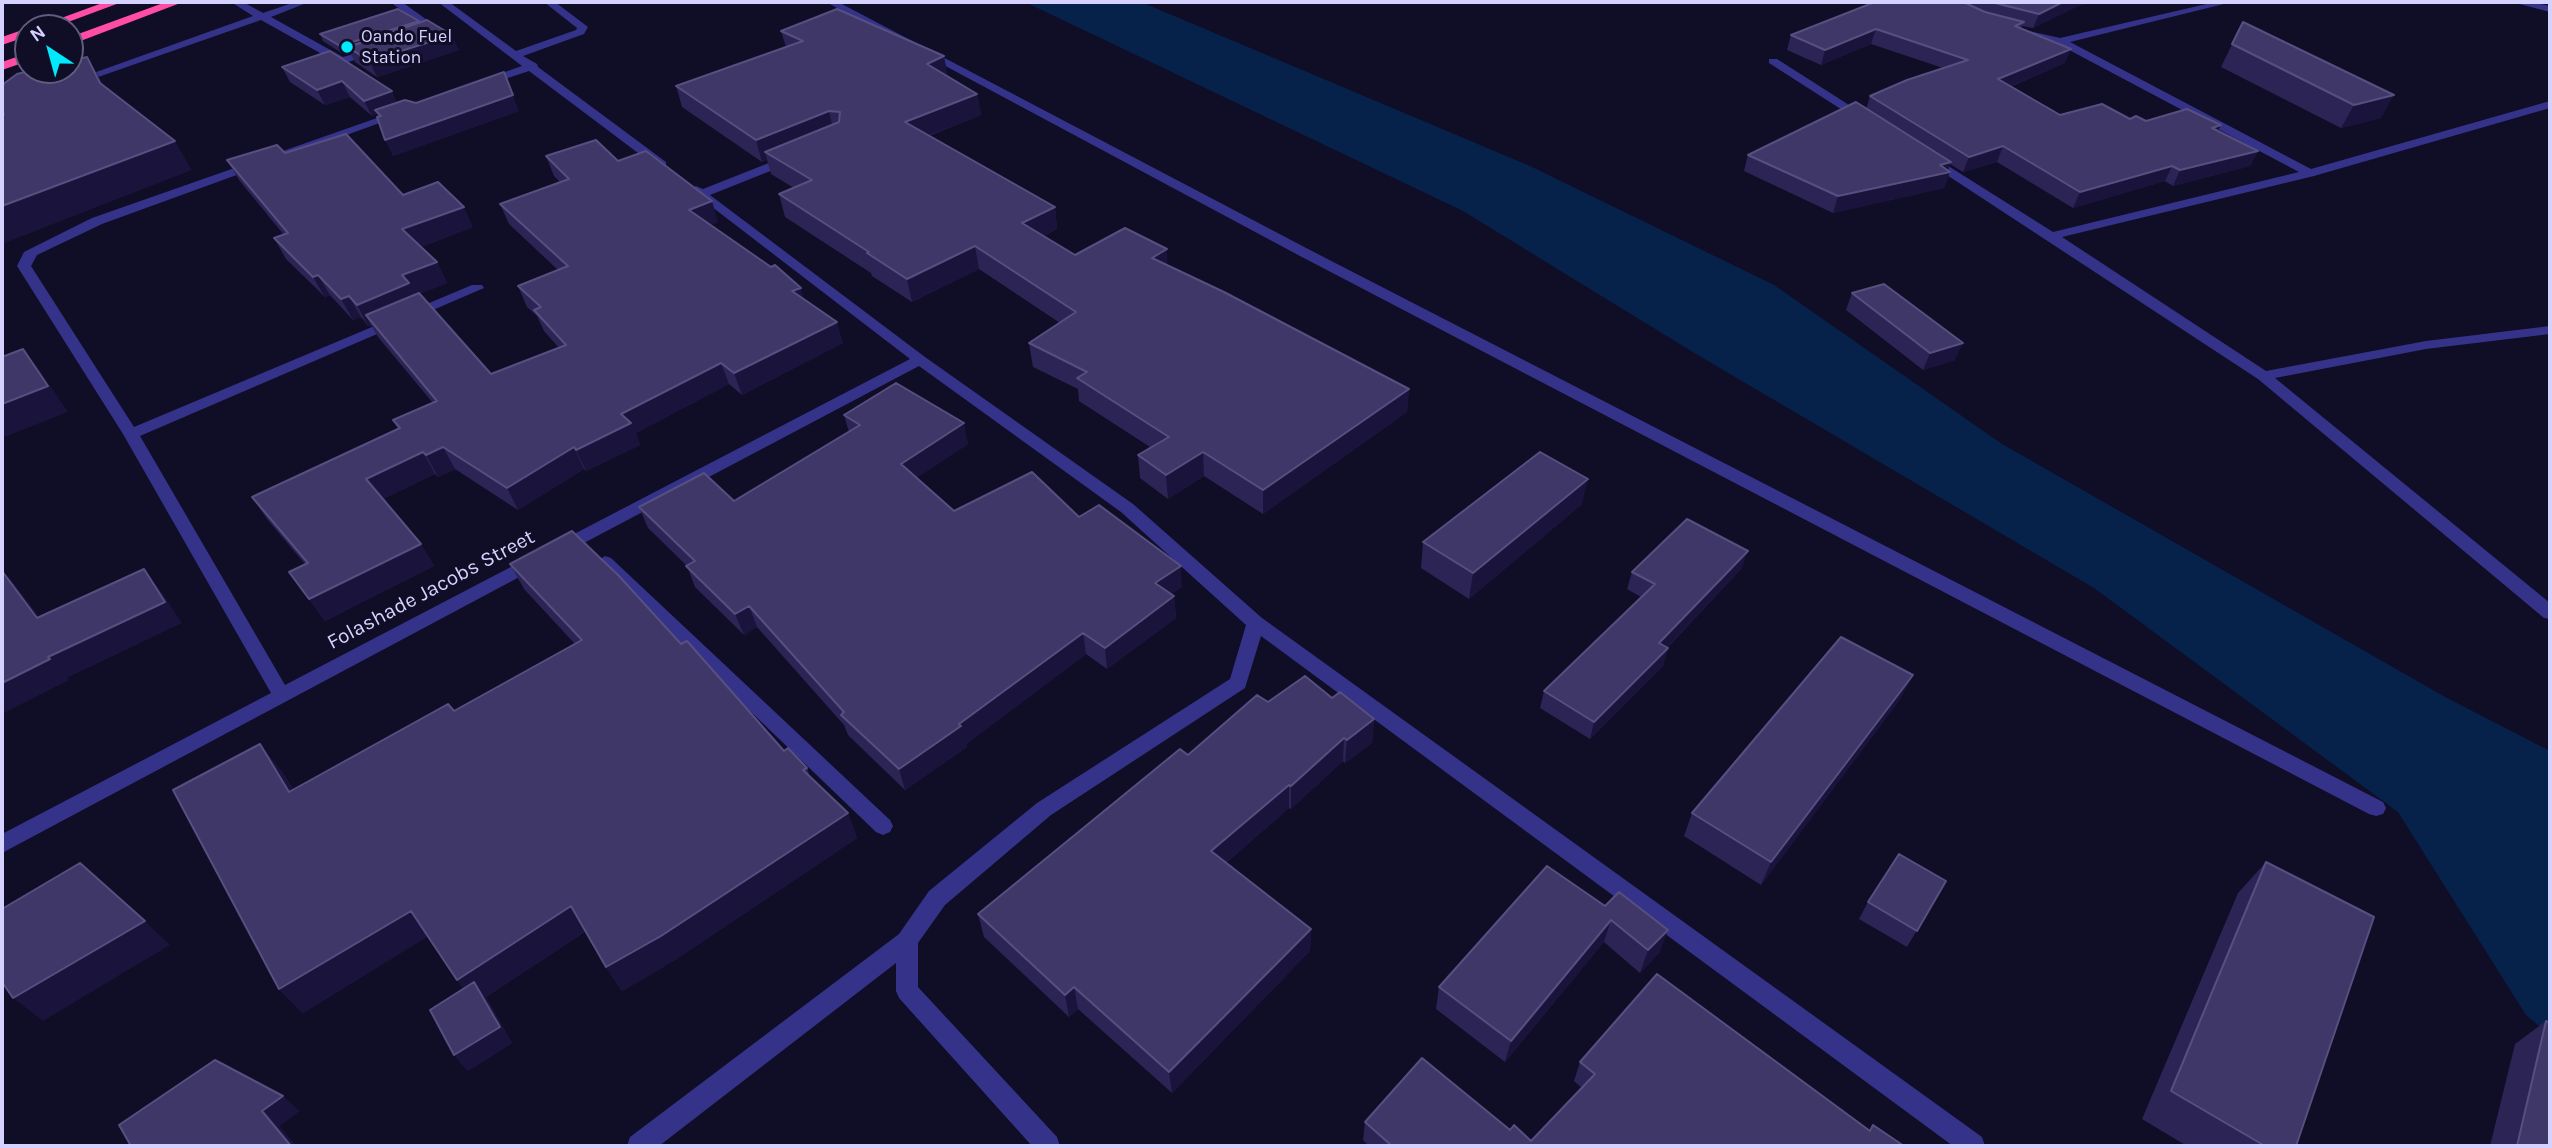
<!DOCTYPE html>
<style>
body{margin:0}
#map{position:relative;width:2552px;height:1148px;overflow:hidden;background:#100d26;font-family:Karla,sans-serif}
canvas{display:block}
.frame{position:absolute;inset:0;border:4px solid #d6d2ff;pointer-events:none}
.north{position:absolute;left:14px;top:14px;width:70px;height:70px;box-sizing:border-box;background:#100d26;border:2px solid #5f5c7d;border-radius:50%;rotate:324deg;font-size:19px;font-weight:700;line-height:28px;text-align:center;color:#d6d2ff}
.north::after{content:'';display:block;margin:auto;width:24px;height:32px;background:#00e9fd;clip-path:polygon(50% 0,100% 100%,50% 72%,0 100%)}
</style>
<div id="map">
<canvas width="2552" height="1148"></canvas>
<div class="frame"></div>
<div class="north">N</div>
</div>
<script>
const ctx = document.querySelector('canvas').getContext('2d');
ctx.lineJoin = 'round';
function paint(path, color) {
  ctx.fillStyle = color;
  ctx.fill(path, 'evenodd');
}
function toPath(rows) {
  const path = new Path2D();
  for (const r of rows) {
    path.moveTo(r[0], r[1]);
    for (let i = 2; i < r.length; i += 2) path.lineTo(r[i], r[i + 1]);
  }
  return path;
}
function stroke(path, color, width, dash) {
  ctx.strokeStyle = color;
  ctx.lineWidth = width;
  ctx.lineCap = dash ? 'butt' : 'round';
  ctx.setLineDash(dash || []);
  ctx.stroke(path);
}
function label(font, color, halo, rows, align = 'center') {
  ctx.font = font + ' Karla,sans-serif';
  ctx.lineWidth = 6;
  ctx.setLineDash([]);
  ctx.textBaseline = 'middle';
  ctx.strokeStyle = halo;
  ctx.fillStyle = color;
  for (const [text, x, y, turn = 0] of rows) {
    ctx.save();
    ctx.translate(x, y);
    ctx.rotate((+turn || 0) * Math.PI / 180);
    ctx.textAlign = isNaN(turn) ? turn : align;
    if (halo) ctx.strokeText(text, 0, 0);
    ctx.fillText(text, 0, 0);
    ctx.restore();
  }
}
paint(toPath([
 [1025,2,1141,2,1530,166,1774,285,2002,444,2447,698,2550,751,2550,1035,2526,1015,2398,812,2094,588,1696,354,1463,211]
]), '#07224a');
paint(toPath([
 [2,2,9,2,2,5,2,2],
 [231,2,243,2,263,13,295,2,309,2,271,17,343,57,374,48,379,51,346,63,338,63,261,20,81,83,71,81,253,16,231,2],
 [390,2,402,2,441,30,426,34,425,32,428,29,390,2],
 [438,2,449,2,516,51,576,30,577,28,544,2,555,2,588,27,584,34,523,56,537,64,538,67,666,162,666,168,658,168,529,71,487,85,479,85,479,81,522,66,438,2],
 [826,2,838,2,1310,250,2383,802,2386,808,2383,814,2376,816,2369,814,1300,256,826,2],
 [2215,2,2232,2,2070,42,2311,169,2550,101,2550,108,2314,176,2062,237,2266,371,2426,341,2550,326,2550,334,2426,349,2275,378,2550,603,2550,619,2544,618,2258,379,1924,160,1930,156,1934,157,2053,232,2299,172,2056,43,2015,32,2020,29,2060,38,2215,2],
 [2512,2,2531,2,2550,6,2550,12,2512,2],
 [1769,59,1777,59,1871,119,1861,122,1769,63,1769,59],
 [397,111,407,113,102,224,37,255,31,266,134,427,472,285,482,285,484,288,140,436,285,685,528,558,534,556,543,562,540,566,2,853,2,834,271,693,123,434,17,266,24,252,92,218,397,111],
 [789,155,795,159,793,162,710,195,925,357,1133,504,1262,618,1982,1137,1985,1146,1953,1146,1261,636,1245,688,1051,815,945,905,918,943,918,987,1057,1137,1060,1146,1032,1146,899,998,896,991,896,963,659,1146,627,1146,630,1137,899,934,929,891,1037,803,1230,679,1246,625,1121,512,919,366,565,553,553,553,550,549,553,545,910,359,690,190,696,186,703,189,789,155],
 [605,556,611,558,890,820,893,826,890,832,883,835,876,832,599,566,596,562,605,556]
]), '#353389');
paint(toPath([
 [105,2,122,2,52,28,34,28,105,2],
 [166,2,183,2,70,45,70,37,166,2],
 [28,28,28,36,2,45,2,37,28,28],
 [28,53,28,61,2,70,2,62,28,53]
]), '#ff4da6');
paint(toPath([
 [1875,2,2093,2,2078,6,2033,28,2022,26,2021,28,2065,63,2010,87,2060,115,2221,125,2218,131,2258,151,2250,166,2173,186,2165,181,2073,208,1997,162,1963,172,1950,164,1948,170,1950,172,1944,188,1833,213,1744,171,1748,155,1866,109,1870,96,1943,68,1871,44,1821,65,1787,50,1791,35],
 [419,21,420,23,459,50,377,77,355,62,350,52,343,54,323,41,320,34],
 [2243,22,2381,118,2341,128,2221,67],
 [781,31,948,76,977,94,981,115,929,136,1055,207,1057,229,1044,236,1075,255,1168,266,1409,389,1407,412,1263,514,1204,476,1168,499,1140,478,1138,455,1150,447,1079,401,1078,389,1033,367,1029,343,1060,323,979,269,912,302,872,276,871,273,785,217,779,194,794,188,771,174,767,160,762,162,682,107,676,86,786,47],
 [330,51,397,103,519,111,393,156,377,114,372,116,350,97,325,105,290,82,282,67],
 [285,153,403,195,473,227,421,247,437,262,447,283,419,294,491,374,559,348,544,331,537,316,527,307,518,286,558,270,509,224,500,204,560,182,554,176,546,156,618,161,718,222,710,225,804,299,843,343,742,395,729,384,636,433,640,445,586,471,584,469,518,510,455,469,438,477,435,474,383,499,421,544,434,566,325,621,289,572,305,564,267,519,252,497,398,429,393,420,433,403,378,337,371,325,368,326,361,317,353,320,330,295,325,297,286,259,274,238,284,235,239,180,227,160],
 [1852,293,1955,360,1923,370,1846,310],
 [844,415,968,444,916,478,954,511,1079,517,1182,587,1171,594,1174,596,1176,618,1107,669,1086,654,966,744,967,747,905,790,848,735,844,725,757,627,744,635,695,587,687,566,648,528,639,507,734,501,849,432],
 [1582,504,1469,599,1421,568,1423,542],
 [510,564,681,644,784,751,807,768,810,777,848,813,857,838,675,960,622,991,606,967,586,931,486,997,512,1043,468,1071,454,1055,464,989,457,980,428,936,303,1013,279,989,281,770,293,789,454,711,575,644,524,589],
 [1742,568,1667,648,1668,648,1663,666,1590,739,1540,708,1544,691,1641,597,1627,589,1632,572],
 [1332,698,1374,719,1372,743,1345,763,1343,761,1291,809,1289,808,1226,863,1311,929,1310,951,1172,1093,1078,1009,1069,1017,984,937,978,914,1188,755,1268,702],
 [1901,698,1761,885,1684,836,1692,813],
 [2266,862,2296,1146,2187,1146,2142,1119,2238,893],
 [1547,866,1660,952,1640,973,1604,942,1505,1062,1436,1009,1439,987],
 [1946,881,1907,947,1859,919,1868,902],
 [2546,1021,2550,1146,2490,1146,2515,1044],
 [1580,1062,1869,1131,1904,1146,1369,1146,1363,1140,1365,1122,1510,1130,1531,1141,1582,1088,1574,1081]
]), '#2d2456');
paint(toPath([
 [2063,2,2093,2,2078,6,2033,28,2039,14],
 [419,21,422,28,348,47,350,52,343,54,340,46],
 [1876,29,1871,44,1821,65,1825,50],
 [452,35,459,50,377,77,369,61],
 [2071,49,2065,63,1992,94,1998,79],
 [944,56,948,77,927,64],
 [87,57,103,84,118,111,100,83],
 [504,72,519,111,393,156,385,140],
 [342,81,350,97,325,105,317,90],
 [392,91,399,107,375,110,377,114,372,116,364,101],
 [977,94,981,115,909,143,905,122],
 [2394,95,2381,118,2341,128,2354,105],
 [829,111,834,133,765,152,767,160,762,162,756,140],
 [2221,125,2213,141,2212,128],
 [175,141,192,170,2,244,2,206],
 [2003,146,1997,162,1963,172,1969,157],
 [2258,151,2250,166,2173,186,2180,170],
 [1951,162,1947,173,1950,172,1944,188,1833,213,1838,196],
 [2172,166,2165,181,2073,208,2080,192],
 [712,201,718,222,695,231,689,210],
 [464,207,473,227,412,250,402,229],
 [1055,207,1057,229,1026,245,1022,223],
 [975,246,979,269,912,302,907,279],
 [1167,249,1168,272,1152,258],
 [437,262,447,283,366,315,371,325,368,326,357,305,402,275],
 [318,275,330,295,325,297,313,277],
 [801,288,806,309,792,291],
 [349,296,361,317,353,320,341,299],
 [837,322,843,343,742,395,734,373],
 [1963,343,1955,360,1923,370,1930,353],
 [23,349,42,374,68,412,2,438,2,404],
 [721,363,729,384,636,433,640,445,586,471,576,450,621,414],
 [1409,389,1407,412,1263,514,1263,490],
 [964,423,968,444,906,485,901,464],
 [443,447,455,469,438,477,426,455],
 [574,447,584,469,518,510,507,488],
 [423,452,435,474,379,501,366,479],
 [1203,452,1204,476,1168,499,1166,475],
 [1588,479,1582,504,1469,599,1473,573],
 [421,544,434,566,325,621,309,599],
 [1748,551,1742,568,1654,661,1659,643],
 [1181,566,1182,587,1156,604,1155,583],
 [144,569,160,590,182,623,67,678,69,680,2,714,2,683,48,657],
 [2,570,16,586,56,639,37,618],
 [1174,596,1176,618,1107,669,1105,648],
 [749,606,757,627,744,635,735,614],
 [1083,633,1086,654,966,744,967,747,905,790,899,769],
 [1668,648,1663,666,1590,739,1594,722],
 [1913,675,1901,698,1761,885,1771,862],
 [1374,719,1372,743,1345,763,1347,740],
 [1344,738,1343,761,1291,809,1291,786],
 [260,744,281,770,310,817,289,792],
 [1289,785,1289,808,1213,874,1211,851],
 [848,813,857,838,675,960,622,991,606,967],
 [571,906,587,930,486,997,512,1043,468,1071,454,1055,476,1004,457,980],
 [411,911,430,935,303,1013,279,989],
 [1611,920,1604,942,1505,1062,1511,1041],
 [145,921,170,945,43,1021,13,998],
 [1311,929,1310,951,1172,1093,1169,1072],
 [1668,930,1660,952,1640,973,1648,950],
 [1074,987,1078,1009,1069,1017,1065,995],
 [283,1096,300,1111,280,1126,296,1146,291,1146,262,1111]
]), '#1a133b');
const building = toPath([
 [1875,2,1963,2,1985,12,2024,22,2015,26,2071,49,1998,79,2060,115,2102,104,2130,119,2136,116,2146,121,2187,109,2221,125,2212,128,2258,151,2180,170,2172,166,2080,192,2003,146,1969,157,1870,96,1907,80,1968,60,1876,29,1825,50,1791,35,1875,2],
 [1991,2,2063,2,2039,14,1991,2],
 [398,9,419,21,340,46,320,34,398,9],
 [837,9,944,56,927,64,977,94,905,122,1055,207,1022,223,1075,255,1125,228,1167,249,1152,258,1224,292,1409,389,1263,490,1203,452,1166,475,1138,455,1169,437,1077,378,1087,372,1029,343,1076,312,975,246,907,279,867,253,869,252,779,194,812,180,765,152,839,122,840,112,829,111,756,140,676,86,803,41,781,31,837,9],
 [427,20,452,35,369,61,348,47,427,20],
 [2243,22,2394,95,2354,105,2232,44,2243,22],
 [330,51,392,91,364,101,342,81,317,90,282,67,330,51],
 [87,57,100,83,175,141,2,206,2,119,4,114,2,112,2,85,17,74,33,70,70,70,70,61,87,57],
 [504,72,513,95,385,140,377,117,381,116,375,110,405,100,416,103,504,72],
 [1856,102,1951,162,1940,165,1950,172,1838,196,1748,155,1856,102],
 [346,134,403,195,438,182,464,207,402,229,437,262,402,275,409,283,357,305,349,296,341,299,318,275,313,277,274,238,288,233,227,160,277,145,285,153,346,134],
 [596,140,618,161,646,151,712,201,689,210,771,267,775,265,801,288,792,291,837,322,734,373,721,363,621,414,631,423,576,450,574,447,507,488,443,447,426,455,423,452,366,479,421,544,309,599,289,572,308,563,252,497,400,428,393,420,437,401,366,315,419,293,491,374,566,345,534,310,541,307,518,286,568,266,500,204,569,179,546,156,596,140],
 [1884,284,1963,343,1930,353,1852,293,1884,284],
 [23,349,48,386,2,404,2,357,23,349],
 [896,383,964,423,901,464,954,511,1032,472,1079,517,1099,505,1181,566,1155,583,1174,596,1105,648,1083,633,959,724,961,726,899,769,841,715,844,712,749,606,735,614,686,566,695,561,639,507,704,473,734,501,860,425,844,415,896,383],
 [1540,452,1588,479,1473,573,1423,542,1540,452],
 [1687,519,1748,551,1659,643,1668,648,1594,722,1544,691,1655,584,1632,572,1687,519],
 [572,531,619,576,681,644,687,641,784,751,788,748,807,768,803,770,848,813,661,936,606,967,571,906,457,980,411,911,279,989,173,790,260,744,289,792,448,704,454,711,582,640,510,564,572,531],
 [144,569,165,602,48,657,50,659,2,683,2,571,37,618,144,569],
 [1841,637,1913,675,1771,862,1692,813,1841,637],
 [1305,676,1332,698,1340,692,1374,719,1347,740,1344,738,1291,786,1289,785,1211,851,1311,929,1169,1072,1074,987,1065,995,978,914,1180,749,1188,755,1257,695,1268,702,1305,676],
 [1899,854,1946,881,1917,931,1868,902,1899,854],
 [2266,862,2374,917,2296,1146,2265,1146,2171,1091,2266,862],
 [80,863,145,921,13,998,2,982,2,909,80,863],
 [1547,866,1605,906,1619,892,1668,930,1648,950,1611,920,1511,1041,1439,987,1547,866],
 [1657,974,1870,1131,1873,1125,1904,1146,1392,1146,1365,1122,1422,1058,1510,1130,1514,1125,1531,1141,1595,1074,1580,1062,1657,974],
 [474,982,500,1027,454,1055,430,1010,474,982],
 [2546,1021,2550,1023,2550,1146,2517,1146,2546,1021],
 [215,1060,283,1096,262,1111,291,1146,131,1146,119,1125,215,1060]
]);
paint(building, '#3f3768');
stroke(building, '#574f80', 2);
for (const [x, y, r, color] of [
 [347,47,7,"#00e9fd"]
]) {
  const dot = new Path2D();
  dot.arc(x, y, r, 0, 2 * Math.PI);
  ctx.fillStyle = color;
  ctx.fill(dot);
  stroke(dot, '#100d26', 2.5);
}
label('18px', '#d6d2ff', '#100d26', [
 ["Oando Fuel",361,37],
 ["Station",361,58]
], 'left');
label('21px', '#d6d2ff', '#100d26', [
 ["Folashade Jacobs Street",431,590,-28]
]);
</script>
